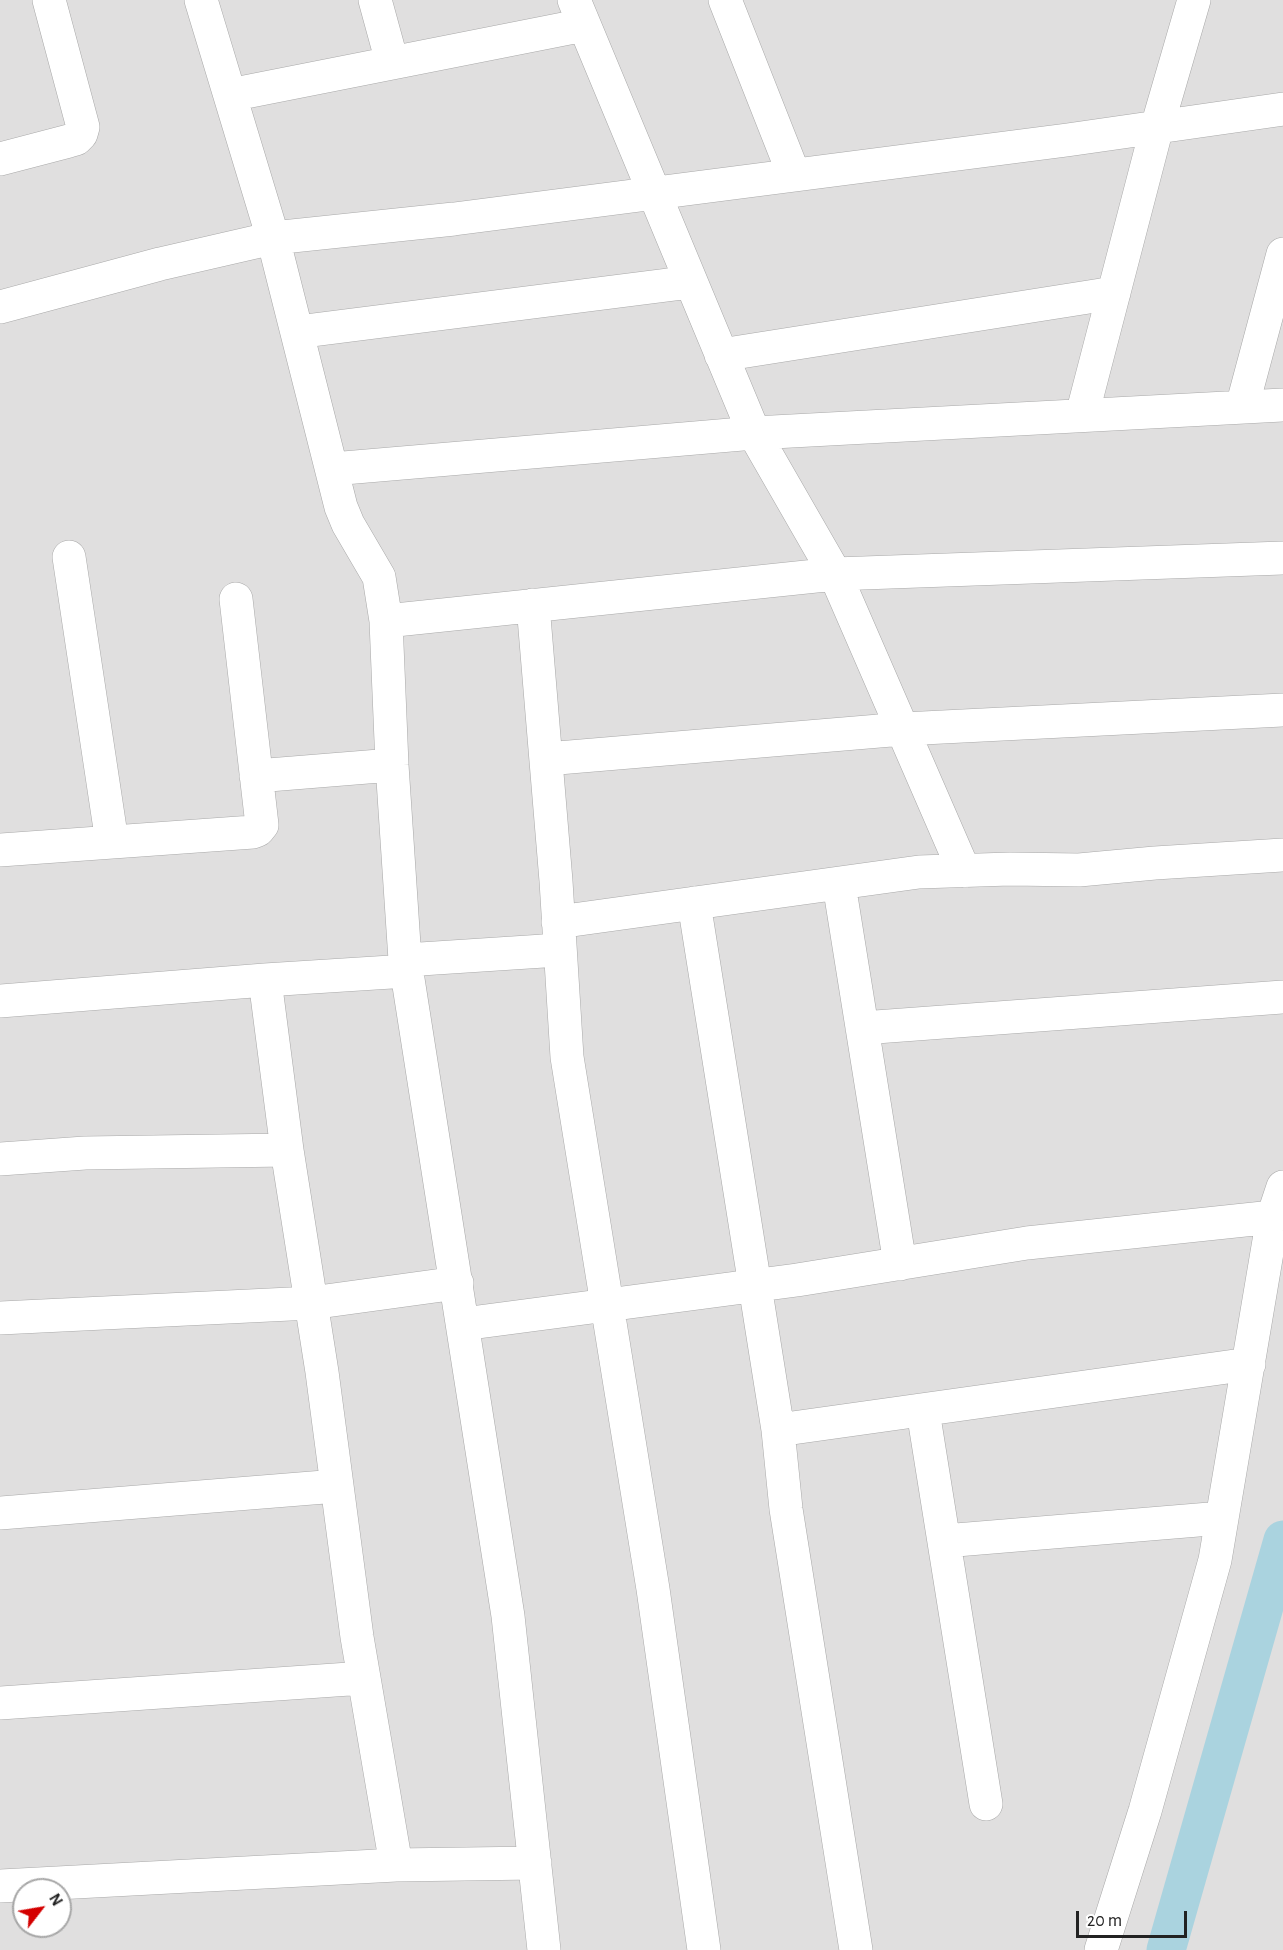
<!DOCTYPE html>
<style>
body{margin:0}
#map{position:relative;width:1283px;height:1950px;overflow:hidden;background:#f2efe9;font-family:"Alegreya Sans",sans-serif}
canvas{display:block}
.north{position:absolute;left:12px;top:1878px;width:60px;height:60px;box-sizing:border-box;background:#fff;border:2px solid #a7a7a7;border-radius:50%;rotate:59deg;font-size:16px;font-weight:700;line-height:24px;text-align:center;color:#222}
.north::after{content:'';display:block;margin:auto;width:21px;height:27px;background:#d40000;clip-path:polygon(50% 0,100% 100%,50% 72%,0 100%)}
.scale{position:absolute;left:1076px;top:1911px;width:111px;height:27px;box-sizing:border-box;border:3px solid #222;border-top:0;padding-left:8px;font-size:18px;line-height:21px;white-space:nowrap;color:#222;-webkit-text-stroke:4px #fff;paint-order:stroke}
</style>
<div id="map">
<canvas width="1283" height="1950"></canvas>
<div class="north">N</div>
<div class="scale">20 m</div>
</div>
<script>
const ctx = document.querySelector('canvas').getContext('2d');
ctx.lineJoin = 'round';
function paint(path, color) {
  ctx.fillStyle = color;
  ctx.fill(path, 'evenodd');
}
function toPath(rows) {
  const path = new Path2D();
  for (const r of rows) {
    path.moveTo(r[0], r[1]);
    for (let i = 2; i < r.length; i += 2) path.lineTo(r[i], r[i + 1]);
  }
  return path;
}
function stroke(path, color, width, dash) {
  ctx.strokeStyle = color;
  ctx.lineWidth = width;
  ctx.lineCap = dash ? 'butt' : 'round';
  ctx.setLineDash(dash || []);
  ctx.stroke(path);
}
paint(toPath([
 [0,0,1283,0,1283,1950,0,1950],
 [24,1890,60,1890,60,1926,24,1926]
]), '#e0dfdf');
stroke(toPath([
 [1166,1950,1283,1540]
]), '#aad3df', 39);
const minor = toPath([
 [201,0,273,238,341,507,348,524,379,577,386,621,392,765,405,960,508,1616,544,1950],
 [375,0,392,62],
 [574,0,754,433,835,574,964,871],
 [725,0,794,175],
 [230,95,584,25],
 [0,159,69,141,76,139,81,134,83,127,49,0],
 [0,307,160,264,273,238,454,219,1067,140,1283,109],
 [297,332,691,282],
 [721,355,1114,293],
 [1242,407,1283,254],
 [1082,415,1157,127,1194,0],
 [332,469,754,433,1283,405],
 [69,557,112,842],
 [533,605,556,881,567,1057,653,1589,704,1950],
 [386,621,835,574,1283,558],
 [546,759,903,729,1283,710],
 [256,776,392,765],
 [0,850,253,832,258,830,262,825,236,599],
 [839,884,900,1264],
 [694,903,778,1430,786,1509,856,1950],
 [558,922,919,872,1010,869,1079,870,1155,863,1283,855],
 [405,960,559,950],
 [265,980,287,1150,322,1372,357,1637,396,1865],
 [0,1001,265,980,407,971],
 [862,1028,1283,997],
 [0,1159,85,1153,287,1150],
 [0,1318,311,1303,457,1283],
 [463,1324,797,1280,1027,1243,1273,1217],
 [923,1411,986,1804],
 [778,1430,1249,1364],
 [0,1513,337,1486],
 [944,1541,1222,1518],
 [0,1703,364,1678],
 [0,1886,396,1865,535,1863],
 [1101,1950,1145,1811,1215,1560,1273,1217,1283,1187]
]);
stroke(minor, '#a9a9a9', 34);
stroke(minor, '#fff', 33);
</script>
